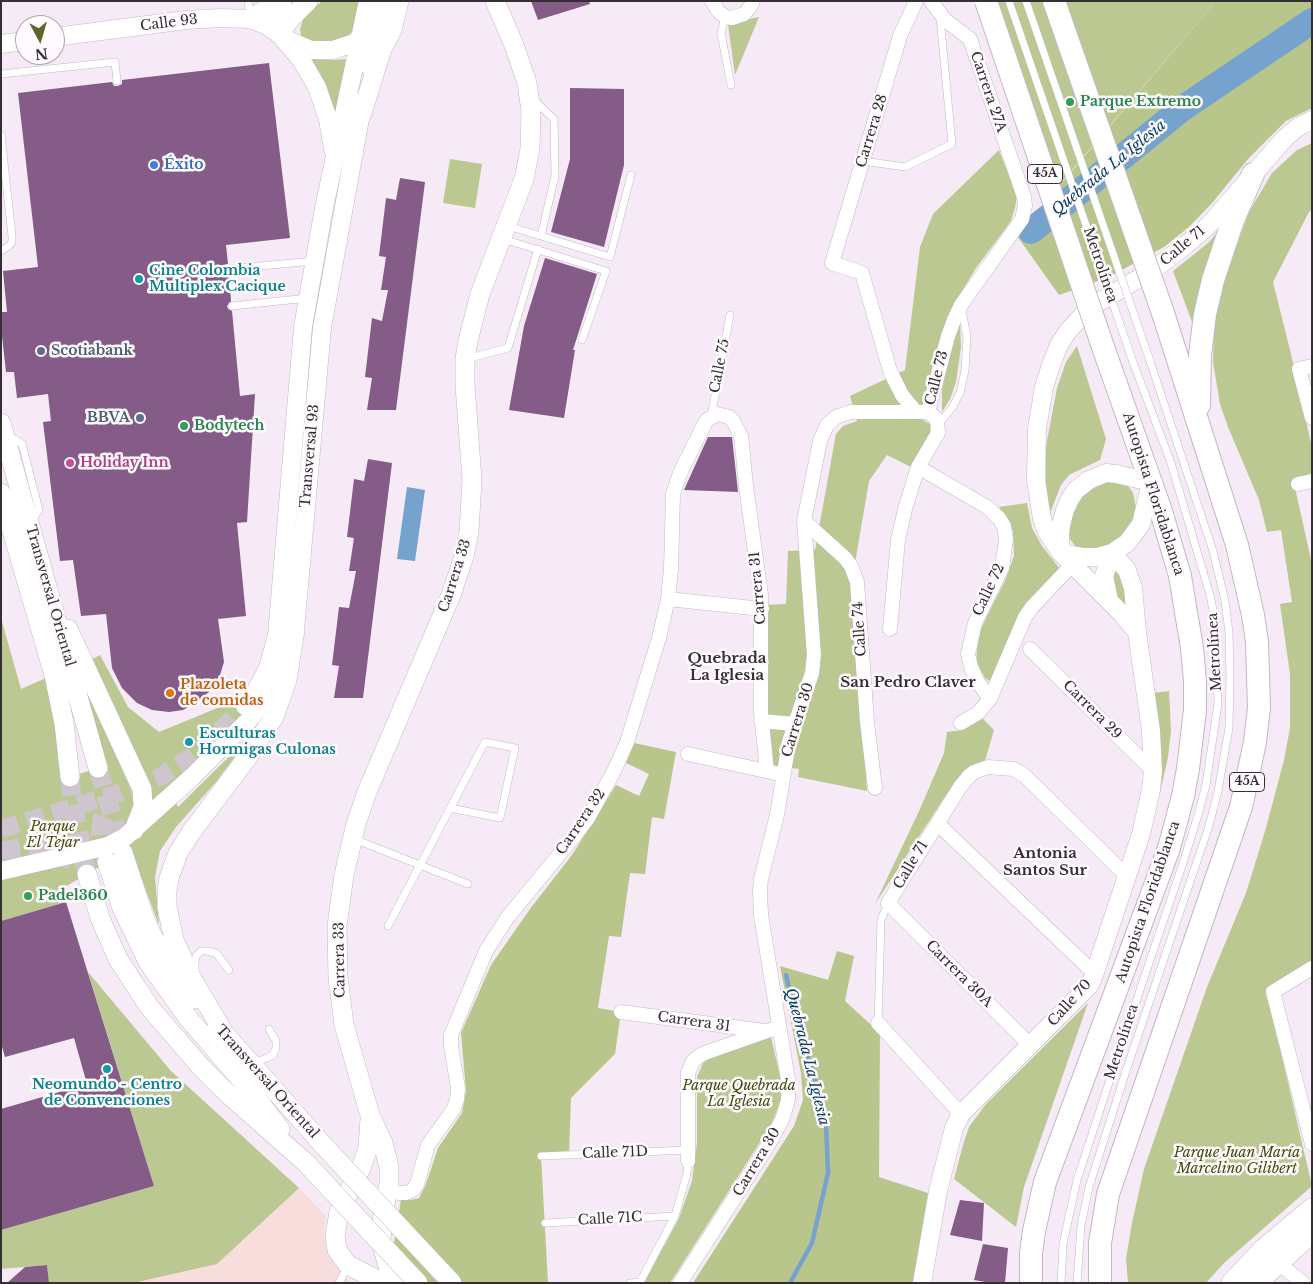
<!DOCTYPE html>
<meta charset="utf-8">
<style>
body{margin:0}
#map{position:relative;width:1313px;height:1284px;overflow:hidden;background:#f5eaf5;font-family:"Libre Baskerville",serif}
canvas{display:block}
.frame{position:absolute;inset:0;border:2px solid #332f33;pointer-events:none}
.north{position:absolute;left:15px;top:15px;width:50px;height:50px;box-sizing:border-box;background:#fefafe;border:1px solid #ada9ad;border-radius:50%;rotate:174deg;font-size:14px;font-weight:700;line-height:20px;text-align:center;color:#332f33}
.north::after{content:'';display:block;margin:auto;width:18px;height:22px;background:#62622f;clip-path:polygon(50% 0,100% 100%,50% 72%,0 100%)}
</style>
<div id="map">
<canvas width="1313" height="1284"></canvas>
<div class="frame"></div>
<div class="north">N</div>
</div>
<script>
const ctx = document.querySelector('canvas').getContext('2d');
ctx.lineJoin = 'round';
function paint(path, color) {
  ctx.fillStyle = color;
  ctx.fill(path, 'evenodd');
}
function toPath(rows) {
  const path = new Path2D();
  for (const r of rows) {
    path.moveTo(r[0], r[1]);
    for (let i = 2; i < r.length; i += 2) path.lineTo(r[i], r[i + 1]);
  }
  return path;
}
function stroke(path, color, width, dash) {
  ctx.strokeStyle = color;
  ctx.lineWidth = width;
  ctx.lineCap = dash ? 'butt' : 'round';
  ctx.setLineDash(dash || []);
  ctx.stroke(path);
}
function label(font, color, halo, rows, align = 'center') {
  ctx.font = font + ' "Libre Baskerville",serif';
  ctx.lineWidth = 5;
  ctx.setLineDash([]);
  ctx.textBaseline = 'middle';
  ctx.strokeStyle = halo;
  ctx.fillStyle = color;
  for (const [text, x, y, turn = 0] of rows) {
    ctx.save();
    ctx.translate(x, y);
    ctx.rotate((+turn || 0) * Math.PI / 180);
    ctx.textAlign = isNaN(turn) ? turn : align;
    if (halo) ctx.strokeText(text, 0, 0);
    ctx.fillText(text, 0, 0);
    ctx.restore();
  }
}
paint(toPath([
 [299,1188,326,1216,324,1233,328,1255,338,1269,350,1281,356,1283,133,1283,217,1264]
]), '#f8dddd');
paint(toPath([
 [322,1,359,1,356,26,349,35,343,40,320,45,304,40,301,35,300,29,303,20,308,13],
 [975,1,1216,1,1044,203],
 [759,17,735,75,728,24],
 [310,59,333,60,346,59,336,115],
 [1312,143,1312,210,1309,212,1273,282,1291,354,1312,448,1312,473,1293,479,1312,564,1312,961,1266,988,1312,1186,1224,1263,1206,1283,1128,1283,1126,1259,1132,1223,1144,1169,1207,987,1246,893,1266,828,1284,760,1290,728,1290,674,1280,604,1292,602,1281,530,1267,532,1259,500,1228,427,1220,404,1213,362,1214,326,1225,278,1249,212,1272,173,1297,150],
 [999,150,1017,196,1015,208,1011,221,976,268,957,299,943,334,921,419,930,424,930,437,911,467,887,455,869,481,852,581,867,791,798,777,799,769,771,765,767,706,766,605,786,604,788,551,815,550,836,434,843,426,857,421,850,396,905,370,920,247,933,214],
 [450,159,482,164,475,208,443,203],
 [1223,226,1195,330,1173,271,1208,243],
 [960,320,961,347,956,382,950,399,942,412,942,390,952,343],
 [1077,346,1106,439,1100,460,1069,475,1061,485,1050,513,1046,483,1046,446,1057,388,1066,362],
 [1103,478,1126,483,1133,493,1136,507,1135,519,1129,532,1102,550,1076,547,1067,535,1074,502],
 [1027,503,1032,528,1042,546,1060,569,993,683,985,678,976,661,979,633,991,608,1005,581,1014,556,1013,531,999,507],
 [1111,568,1115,568,1124,580,1129,609,1117,599],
 [1,618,21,689,46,678,56,721,63,779,105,766,79,666,100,655,128,707,159,732,232,702,245,718,170,789,178,807,252,734,216,782,176,827,160,851,155,877,159,925,134,859,123,853,63,888,66,902,1,921],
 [1169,691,1171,731,1168,757,1159,797,1160,764,1152,693],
 [982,718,994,730,985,761,964,773,946,795,875,904,920,809,944,753,947,732,963,730],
 [88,972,171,1071,299,1188,217,1264,133,1283,49,1283,47,1265,1,1269,1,1230,154,1186],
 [1088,1003,1024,1187,1016,1227,954,1179,963,1145,969,1127,986,1104],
 [771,1037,780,1076,782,1098,771,1125,670,1283,644,1283,679,1218,692,1181,697,1143,697,1077,703,1063,711,1058]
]), '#bbc891');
paint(toPath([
 [1216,1,1312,1,1312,108,1286,121,1248,159,1213,202,1189,227,1164,247,1111,276,1059,295,1017,236],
 [634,743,676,752,664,819,652,817,645,874,630,873,621,937,609,936,598,1008,621,1012,615,1054,571,1098,569,1155,541,1156,548,1283,405,1283,393,1250,401,1199,411,1200,419,1198,426,1184,438,1148,462,1113,466,1091,461,1033,491,965,530,909,572,855,616,785,639,796,649,774,626,763],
 [837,951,854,956,845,1001,880,1033,879,1177,928,1193,913,1283,693,1283,794,1126,803,1100,801,1073,780,966,828,980]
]), '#b8c68c');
paint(toPath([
 [407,487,425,490,415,561,397,559]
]), '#76a3ce');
stroke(toPath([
 [786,975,798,1027,817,1086,826,1123,828,1173,812,1243,790,1283]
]), '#76a3ce', 4.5);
stroke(toPath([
 [1031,231,1183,108,1312,21]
]), '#76a3ce', 26);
paint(toPath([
 [531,1,589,1,590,4,538,20],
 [269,63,290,238,226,245,228,264,225,265,223,269,224,272,229,274,231,301,227,306,228,309,232,311,240,396,255,394,247,522,237,523,246,616,218,619,224,662,220,675,212,689,199,701,183,710,169,712,152,710,137,703,122,688,112,668,106,614,81,616,73,560,60,561,43,422,51,421,48,394,17,398,14,372,6,372,1,327,1,312,7,312,3,271,38,267,18,93,112,82,114,86,118,86,122,84,122,80],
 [570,88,624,89,624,165,604,247,551,232,570,159],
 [400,178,425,182,396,410,367,410,372,378,365,377,372,318,382,321,388,290,381,290,386,257,379,256,386,198,396,200],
 [545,258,597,274,573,350,575,350,564,418,509,410,524,326],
 [708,437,732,437,738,492,684,490],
 [368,459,392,463,363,698,334,698,339,666,332,665,339,607,349,608,356,571,349,571,354,538,347,537,354,479,364,481],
 [66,902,154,1186,1,1230,1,1109,87,1084,74,1038,5,1057,1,1043,1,921],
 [960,1200,984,1203,982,1241,950,1235],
 [983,1244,1008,1248,1005,1283,991,1283,974,1280],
 [47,1265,49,1283,7,1283,25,1267]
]), '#845c87');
stroke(toPath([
 [1,829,119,793,160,777,191,757,212,739,245,706]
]), '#cec5ce', 18, [18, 9]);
stroke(toPath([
 [98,768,123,853],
 [70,777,72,799,87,874],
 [1,851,24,847,38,847,55,851,73,862],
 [107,862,103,851,100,834,102,820,107,808,111,801]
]), '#cec5ce', 19, [19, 9]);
const service = toPath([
 [248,1,250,16],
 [725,17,721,33,731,85],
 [1,74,115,62,117,81],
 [533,99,554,119,555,176,541,236],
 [1,135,12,236,12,242,9,246,1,251],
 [863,161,905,167,952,144,940,17],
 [508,226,610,257,631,175],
 [503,239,606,271,582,340],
 [228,269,314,261],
 [232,306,308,298],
 [466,359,508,348,538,249],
 [711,417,730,315],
 [939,423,952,408,960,393,965,371,967,336,961,307],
 [8,435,22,444,39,510,32,520],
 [354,839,468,884],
 [388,926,485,742,515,748,500,818,450,808],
 [195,972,195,963,196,956,201,951,207,951,216,953,229,970],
 [878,1023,881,920,888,903],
 [253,1063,267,1058,273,1055,276,1048,276,1041,269,1029],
 [541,1156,688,1150],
 [545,1223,675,1216],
 [339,1283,348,1265],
 [630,1283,640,1282,675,1216,687,1174,688,1161],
 [1061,1283,1063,1244,1077,1180,1119,1052,1183,863,1198,815,1206,785,1218,703,1216,625,1210,595,1171,463,1133,362],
 [1077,1283,1081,1226,1089,1187,1126,1071,1209,826,1218,791,1229,728,1230,676,1229,632,1225,601,1213,551,1149,358]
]);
const minor = toPath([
 [712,1,718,11,725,17,732,18,744,14,751,6,753,1],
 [1312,366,1299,369,1312,418],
 [916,412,902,395,890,371,862,273,832,263,900,36,916,1],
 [928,412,948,336,954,320,961,305,1022,219,1025,206,1024,197,970,39,944,19,931,1],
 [918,467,987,507,999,518,1004,526,1006,539,1002,568,975,623,968,654,971,667,977,681,990,699],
 [1298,484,1312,481],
 [804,521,845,558,851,566,857,582,867,722,875,788],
 [668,599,762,609],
 [890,629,898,540,905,509,918,467,938,433,937,419,928,412],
 [1030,649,1153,771],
 [761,721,795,724],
 [961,723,978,713,990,699,1025,617,1032,607,1072,565],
 [688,754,775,773],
 [937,823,1095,974],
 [1312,968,1273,992,1312,1144],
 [621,1012,764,1031],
 [878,1023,961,1114],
 [1030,1045,888,903,960,787,969,776,974,772,988,767,1013,769,1024,775,1127,876],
 [688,1161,688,1073,693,1061,702,1054,779,1027],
 [388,1190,399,1193,406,1193,413,1190,417,1184,428,1145,453,1110,457,1100,458,1088,451,1046,451,1035,486,951,507,918,576,834,588,818,614,771,627,742,659,638,668,599,671,569,673,494,680,473,704,425,707,420,717,414,729,417,733,421,741,436,742,445,746,486,761,595,761,713,767,771],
 [1277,1262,1303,1283],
 [680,1283,767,1147,782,1120,788,1100,788,1080,761,915,760,890,761,879,777,815,789,742,812,673,814,655,804,521,820,441,827,425,836,417,844,414,851,412,928,412]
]);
const tertiary = toPath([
 [55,37,186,20,220,18,250,19,265,25,290,41,311,50,333,50,360,41],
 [284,40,302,61,317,87,328,119,333,149],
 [1,44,25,41],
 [370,67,382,1],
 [1106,473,1116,474,1151,482,1141,524,1127,543,1112,553,1098,557,1084,557,1061,553,1060,533,1062,521,1065,510,1070,499,1076,490,1089,480,1106,473],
 [1137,632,1123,615,1061,553,1047,532,1042,519,1036,480,1037,429,1044,387,1051,365,1059,345,1068,331,1081,317,1099,302,1153,270,1187,244,1209,225,1285,138,1298,127,1312,120],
 [245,706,256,691,268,668,277,635,303,327,324,208,368,1],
 [1,871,108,846,125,837,192,777,248,721,267,697,283,666,295,630,322,328,363,102],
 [922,1283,938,1191,954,1128,961,1114,1089,986,1093,978,1141,834,1151,790,1153,771,1151,731,1137,632,1133,588,1127,570,1112,553,1104,576,1109,600]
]);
const secondary = toPath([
 [282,1,274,10,273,18,279,34,291,18,308,1],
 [250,19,279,1],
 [361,116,382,49,392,30,399,1],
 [1,423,98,768],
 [1,493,54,675,64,723,70,777],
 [68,629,142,789,143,807,134,830],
 [123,853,144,917,151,933,167,964,194,999],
 [107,862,122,908,148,962,188,1018,255,1096,280,1129],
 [87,874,100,918,118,959,150,1008,201,1067,229,1095,306,1163],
 [217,1025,324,1146],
 [225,1035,190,975,174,940,167,907,167,891,169,878,178,853,192,831,247,758,274,717,287,680,295,630],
 [370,1119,368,1148,361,1168,339,1212,335,1236,337,1250,348,1265,383,1283],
 [395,1283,387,1263,381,1241,382,1221,389,1183,389,1167,383,1143,370,1115,344,1025,338,977,337,926,344,875,356,824,367,792,451,595,464,556,469,532,472,480,465,385,465,359,468,341,480,294,524,179,530,149,531,111,527,83,514,45,495,1]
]);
const primary = toPath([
 [1232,1283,1264,1249,1312,1209],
 [1256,1283,1312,1232]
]);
const trunk = toPath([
 [1199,405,1200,355,1205,314,1213,280,1233,220,1253,174],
 [1031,1283,1031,1253,1034,1231,1045,1182,1169,848,1183,796,1188,769,1195,710,1195,681,1192,648,1180,576,1161,511,1103,347],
 [1100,1283,1100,1243,1108,1194,1241,807,1255,742,1259,708,1257,642,1253,615,1237,545,1163,313]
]);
stroke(service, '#c3b9c4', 8);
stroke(minor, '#c3b9c4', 15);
stroke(tertiary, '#c3b9c4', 19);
stroke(secondary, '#c3b9c4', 20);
stroke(primary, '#c3b9c4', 22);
stroke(trunk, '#c3b9c4', 24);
stroke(service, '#fff', 7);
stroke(minor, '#fff', 14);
stroke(tertiary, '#fff', 18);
stroke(secondary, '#fff', 19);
stroke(primary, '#fff', 21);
stroke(trunk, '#fff', 22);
const serviceBridge = toPath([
 [1009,1,1133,362],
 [1026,1,1149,358]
]);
const secondaryBridge = toPath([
 [324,1146,452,1283],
 [306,1163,418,1283]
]);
const trunkBridge = toPath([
 [986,1,1103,347],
 [1054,1,1163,313]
]);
stroke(serviceBridge, '#c3b9c4', 8, []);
stroke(secondaryBridge, '#c3b9c4', 20, []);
stroke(trunkBridge, '#c3b9c4', 24, []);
stroke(serviceBridge, '#fff', 7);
stroke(secondaryBridge, '#fff', 19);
stroke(trunkBridge, '#fff', 22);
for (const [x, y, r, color] of [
 [1070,102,5,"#2e9e5b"],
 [154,165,5,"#3f7fe0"],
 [139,279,5,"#0f9aa8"],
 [41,351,5,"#5c6f8a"],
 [140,418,5,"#5c6f8a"],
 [184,426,5,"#2e9e5b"],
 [70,463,5,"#d1479c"],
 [170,693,5,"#e8710a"],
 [189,742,5,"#0f9aa8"],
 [28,896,5,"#2e9e5b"],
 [107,1069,5,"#0f9aa8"]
]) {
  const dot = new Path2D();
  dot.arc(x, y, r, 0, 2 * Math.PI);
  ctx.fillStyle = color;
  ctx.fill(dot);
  stroke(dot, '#fefafe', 2);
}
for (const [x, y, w] of [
 [1045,174,35],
 [1247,782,35]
]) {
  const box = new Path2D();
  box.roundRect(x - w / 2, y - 9.5, w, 19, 4);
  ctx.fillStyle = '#fefafe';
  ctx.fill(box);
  stroke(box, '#332f33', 1);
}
label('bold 12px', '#332f33', null, [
 ["45A",1045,174],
 ["45A",1247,782]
]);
label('14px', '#332f33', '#fefafe', [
 ["Calle 93",169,23,-7],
 ["Carrera 27A",988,92,71],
 ["Carrera 28",872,131,-73],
 ["Calle 71",1183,246,-40],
 ["Metrolínea",1100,265,71],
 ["Calle 75",720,366,-79],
 ["Calle 73",937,378,-76],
 ["Transversal 93",310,456,-85],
 ["Autopista Floridablanca",1153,494,72],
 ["Carrera 33",455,576,-72],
 ["Carrera 31",758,588,-95],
 ["Calle 72",989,590,-65],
 ["Transversal Oriental",50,596,74],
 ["Calle 74",860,629,-94],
 ["Metrolínea",1215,652,-93],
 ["Carrera 29",1092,710,45],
 ["Carrera 30",798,720,-73],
 ["Carrera 32",581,822,-56],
 ["Calle 71",911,865,-59],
 ["Autopista Floridablanca",1148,902,-71],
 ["Carrera 33",340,960,-91],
 ["Carrera 30A",959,974,45],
 ["Calle 70",1070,1003,-48],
 ["Carrera 31",694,1022,8],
 ["Metrolínea",1122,1042,-72],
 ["Transversal Oriental",267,1082,48],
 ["Calle 71D",615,1153,-2],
 ["Carrera 30",757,1162,-59],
 ["Calle 71C",610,1219,-3]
]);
label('bold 14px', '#27864d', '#fefafe', [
 ["Parque Extremo",1080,102],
 ["Bodytech",194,426],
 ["Padel360",38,896]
], 'left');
label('bold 14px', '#366cbe', '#fefafe', [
 ["Éxito",164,165]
], 'left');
label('bold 14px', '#0d838f', '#fefafe', [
 ["Cine Colombia",149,271],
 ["Multiplex Cacique",149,287],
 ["Esculturas",199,734],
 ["Hormigas Culonas",199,750],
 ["Neomundo - Centro",107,1085,"center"],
 ["de Convenciones",107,1101,"center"]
], 'left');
label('bold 14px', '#4e5e75', '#fefafe', [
 ["Scotiabank",51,351],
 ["BBVA",130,418,"right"]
], 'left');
label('bold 14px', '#b23c85', '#fefafe', [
 ["Holiday Inn",80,463]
], 'left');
label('bold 14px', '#c56008', '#fefafe', [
 ["Plazoleta",180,685],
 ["de comidas",180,701]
], 'left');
label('italic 14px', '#414c08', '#fefafe', [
 ["Parque",53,827],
 ["El Tejar",53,843],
 ["Parque Quebrada",739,1086],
 ["La Iglesia",739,1102],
 ["Parque Juan María",1237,1153],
 ["Marcelino Gilibert",1237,1169]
]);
label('italic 15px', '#083d66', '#fefafe', [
 ["Quebrada La Iglesia",1109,168,-39],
 ["Quebrada La Iglesia",807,1057,76]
]);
label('bold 15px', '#332f33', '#fefafe', [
 ["Quebrada",727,659],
 ["La Iglesia",727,676],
 ["San Pedro Claver",908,683],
 ["Antonia",1045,854],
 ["Santos Sur",1045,871]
]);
</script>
